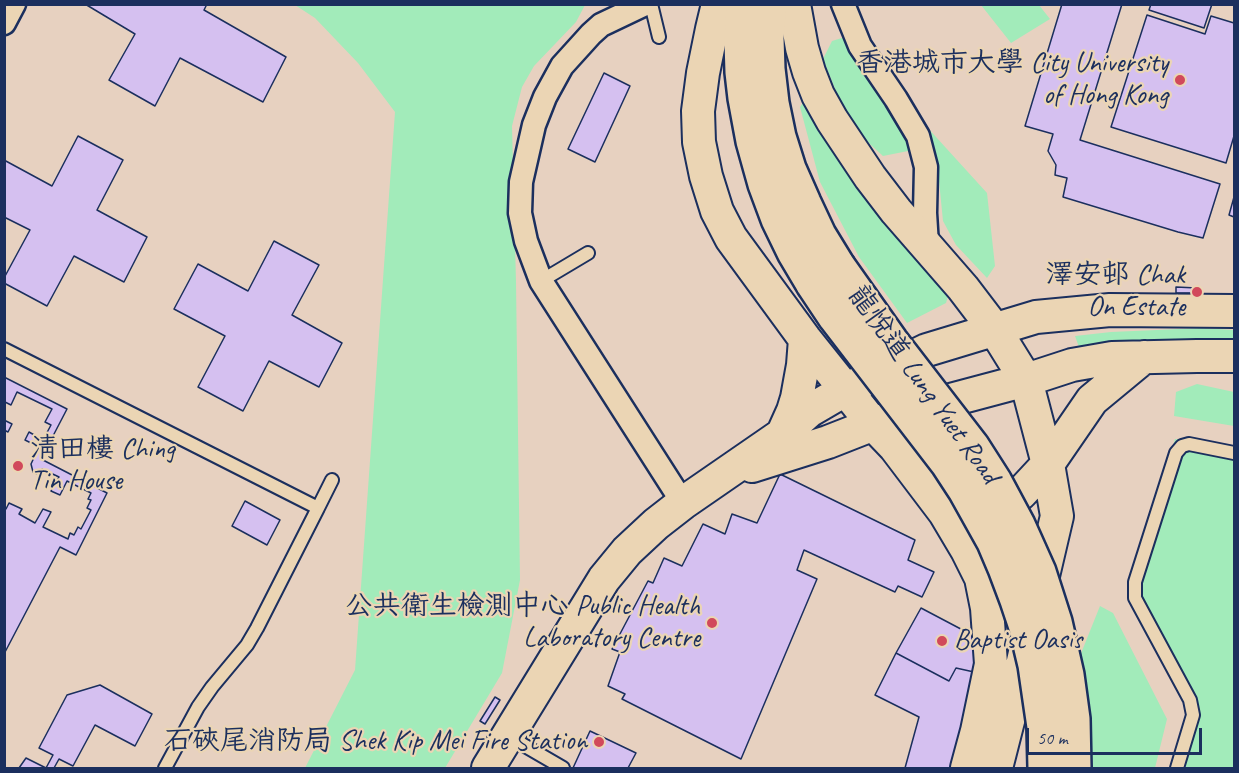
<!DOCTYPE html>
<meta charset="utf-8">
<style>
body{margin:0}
#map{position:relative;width:1239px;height:773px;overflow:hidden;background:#e7d1c0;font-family:Caveat,sans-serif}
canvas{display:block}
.frame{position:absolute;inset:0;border:6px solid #1b2f5e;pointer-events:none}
.scale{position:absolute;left:1026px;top:728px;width:176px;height:27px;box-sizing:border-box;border:3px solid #1b2f5e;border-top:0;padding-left:8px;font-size:18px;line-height:21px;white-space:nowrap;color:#1b2f5e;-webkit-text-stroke:4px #ebd5b4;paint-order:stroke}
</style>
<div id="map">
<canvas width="1239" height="773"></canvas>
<div class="frame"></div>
<div class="scale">50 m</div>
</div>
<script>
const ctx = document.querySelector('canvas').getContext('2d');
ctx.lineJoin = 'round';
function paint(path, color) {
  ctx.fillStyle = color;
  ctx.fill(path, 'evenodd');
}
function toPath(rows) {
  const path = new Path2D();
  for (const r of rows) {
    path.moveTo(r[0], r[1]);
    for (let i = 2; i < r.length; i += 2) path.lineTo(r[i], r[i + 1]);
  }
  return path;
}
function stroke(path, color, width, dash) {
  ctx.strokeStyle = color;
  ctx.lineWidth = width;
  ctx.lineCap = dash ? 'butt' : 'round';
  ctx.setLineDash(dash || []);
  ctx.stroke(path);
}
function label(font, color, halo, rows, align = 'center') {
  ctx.font = font + ' Caveat,"LXGW WenKai TC",sans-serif';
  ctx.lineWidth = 4.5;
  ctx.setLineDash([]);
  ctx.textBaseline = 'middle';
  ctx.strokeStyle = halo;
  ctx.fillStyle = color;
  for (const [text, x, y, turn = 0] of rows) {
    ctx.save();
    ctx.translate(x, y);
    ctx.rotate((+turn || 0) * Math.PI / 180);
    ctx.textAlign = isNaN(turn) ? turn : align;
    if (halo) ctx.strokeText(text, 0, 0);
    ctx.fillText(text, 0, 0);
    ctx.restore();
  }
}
paint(toPath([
 [295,5,585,5,576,22,534,66,522,87,512,126,516,282,520,580,502,673,445,768,305,768,355,670,395,112,358,63,315,18],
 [981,5,1039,5,1050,19,1011,43],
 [845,37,856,64,912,141,913,150,883,156,850,126,823,59,832,41],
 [807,97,949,293,946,303,907,323,859,257,820,182,800,107],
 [926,126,987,193,995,266,987,278,956,245,943,221,937,161],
 [1202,328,1234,330,1234,341,1200,340,1112,344,1080,350,1075,336,1111,332],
 [1197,384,1234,392,1234,426,1174,416,1176,392],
 [1175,439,1234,448,1234,768,1180,768,1194,717,1131,598],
 [1100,606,1113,613,1167,719,1155,768,1035,768]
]), '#a2ebba');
const building = toPath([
 [85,4,207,4,204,10,286,57,263,102,180,58,155,106,109,80,135,34,85,4],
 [1062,4,1122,4,1080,140,1220,184,1203,238,1178,232,1063,197,1067,178,1055,175,1056,165,1048,151,1053,134,1025,126,1062,4],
 [1151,4,1212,4,1204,28,1149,10,1151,4],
 [1147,15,1205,34,1211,16,1234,23,1234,136,1226,163,1111,127,1147,15],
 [604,73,630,86,595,162,568,149,604,73],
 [78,136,123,160,97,210,147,237,124,282,74,256,47,306,4,283,4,278,30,230,4,217,4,160,52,186,78,136],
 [1234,197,1234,217,1229,215,1234,197],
 [274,241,319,265,292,315,342,343,319,387,269,361,243,411,198,387,225,336,174,309,198,264,248,291,274,241],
 [1176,287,1197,288,1197,293,1176,293,1176,287],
 [4,377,67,409,41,459,107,493,76,555,60,547,4,654,4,377],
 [17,392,52,409,45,422,51,425,43,440,29,432,25,440,39,447,31,464,33,472,39,475,42,469,59,477,51,491,60,495,67,481,91,493,88,499,91,500,87,508,91,510,81,529,78,527,74,535,70,533,68,539,43,527,51,512,43,509,35,523,19,514,22,509,9,503,6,509,4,508,4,430,8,432,12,424,4,420,4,403,5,402,11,405,17,392],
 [780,474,915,540,908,560,934,572,922,597,898,586,895,592,804,550,797,570,817,579,741,759,622,699,625,694,608,686,620,652,612,649,648,581,653,583,664,558,682,566,703,524,725,534,732,514,757,523,780,474],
 [245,501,280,520,267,545,232,526,245,501],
 [921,608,976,637,985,646,974,672,956,668,949,681,896,653,921,608],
 [896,653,949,681,956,668,974,672,954,768,905,768,919,717,875,695,896,653],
 [100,685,152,714,135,746,95,725,73,766,59,759,54,768,19,768,26,758,46,768,53,755,39,748,67,695,100,685],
 [495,697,500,700,485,724,480,721,495,697],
 [590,731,636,753,628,768,573,768,590,731]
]);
paint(building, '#d5c0f0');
stroke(building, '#1b2f5e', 1.5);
const lane = toPath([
 [651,4,659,37],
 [541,281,588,253],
 [4,349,318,508,257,628,247,645,212,687,198,707,165,768],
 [318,508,332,480],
 [508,736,563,768],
 [1177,768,1193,715,1190,700,1135,598,1135,582,1176,453,1182,446,1189,444,1234,453]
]);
const street = toPath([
 [645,4,601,25,591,34,562,66,545,97,534,125,521,182,520,213,526,241,541,281,683,503],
 [843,4,860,46,896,99,918,136,926,167,925,213,927,245],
 [4,23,14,4]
]);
const secondary = toPath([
 [718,4,712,29,703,73,698,111,699,142,706,176,717,211,731,238,805,339,873,424,895,447,945,513,967,550,981,578,987,608,991,664,977,731,967,768],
 [794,4,802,48,809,72,818,95,832,120,870,177,896,211,963,288,995,330,1026,380,1048,464,1057,516,1021,670,996,768],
 [784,431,793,411,797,398,803,365,805,339],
 [752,466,828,442,902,413,1026,380,1072,365,1112,358,1197,356,1234,356],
 [981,511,997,507,1010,502,1021,493,1048,464,1092,400,1144,357],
 [488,768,604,579,627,551,656,524,683,503,783,434,809,411,845,390,927,350,1036,317,1110,310,1234,311]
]);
const primary = toPath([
 [743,4,741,42,742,72,745,98,753,141,765,184,778,219,794,252,813,284],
 [770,4,767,38,768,69,772,103,779,137,789,169,804,203,819,235,838,266]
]);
stroke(lane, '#1b2f5e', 16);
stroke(street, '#1b2f5e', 27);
stroke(secondary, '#1b2f5e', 36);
stroke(primary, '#1b2f5e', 38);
stroke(lane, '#ebd5b4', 12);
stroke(street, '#ebd5b4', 22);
stroke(secondary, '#ebd5b4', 32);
stroke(primary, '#ebd5b4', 33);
const primaryBridge = toPath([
 [838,266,891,341,972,446,995,482,1018,525,1039,572,1055,622,1067,675,1073,719,1074,768],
 [813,284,835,317,948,464,965,490,994,542,1005,568,1017,600,1026,627,1035,665,1044,727,1045,768]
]);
stroke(primaryBridge, '#1b2f5e', 38, []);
stroke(primaryBridge, '#ebd5b4', 33);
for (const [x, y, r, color] of [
 [1180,80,6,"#d1495b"],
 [1197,292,6,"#d1495b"],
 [18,466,6,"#d1495b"],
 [712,623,6,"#d1495b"],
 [942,641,6,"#d1495b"],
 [599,742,6,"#d1495b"]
]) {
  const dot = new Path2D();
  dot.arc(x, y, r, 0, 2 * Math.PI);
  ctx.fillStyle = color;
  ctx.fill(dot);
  stroke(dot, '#ebd5b4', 2);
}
label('28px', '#1b2f5e', '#ebd5b4', [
 ["香港城市大學 City University",1168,64],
 ["of Hong Kong",1168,96],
 ["澤安邨 Chak",1185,276],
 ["On Estate",1185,308],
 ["清田樓 Ching",30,450,"left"],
 ["Tin House",30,482,"left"],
 ["公共衛生檢測中心 Public Health",700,607],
 ["Laboratory Centre",700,639],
 ["Baptist Oasis",954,641,"left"],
 ["石硤尾消防局 Shek Kip Mei Fire Station",587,742]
], 'right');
label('28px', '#1b2f5e', '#ebd5b4', [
 ["龍悅道 Lung Yuet Road",923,385,54]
]);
</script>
